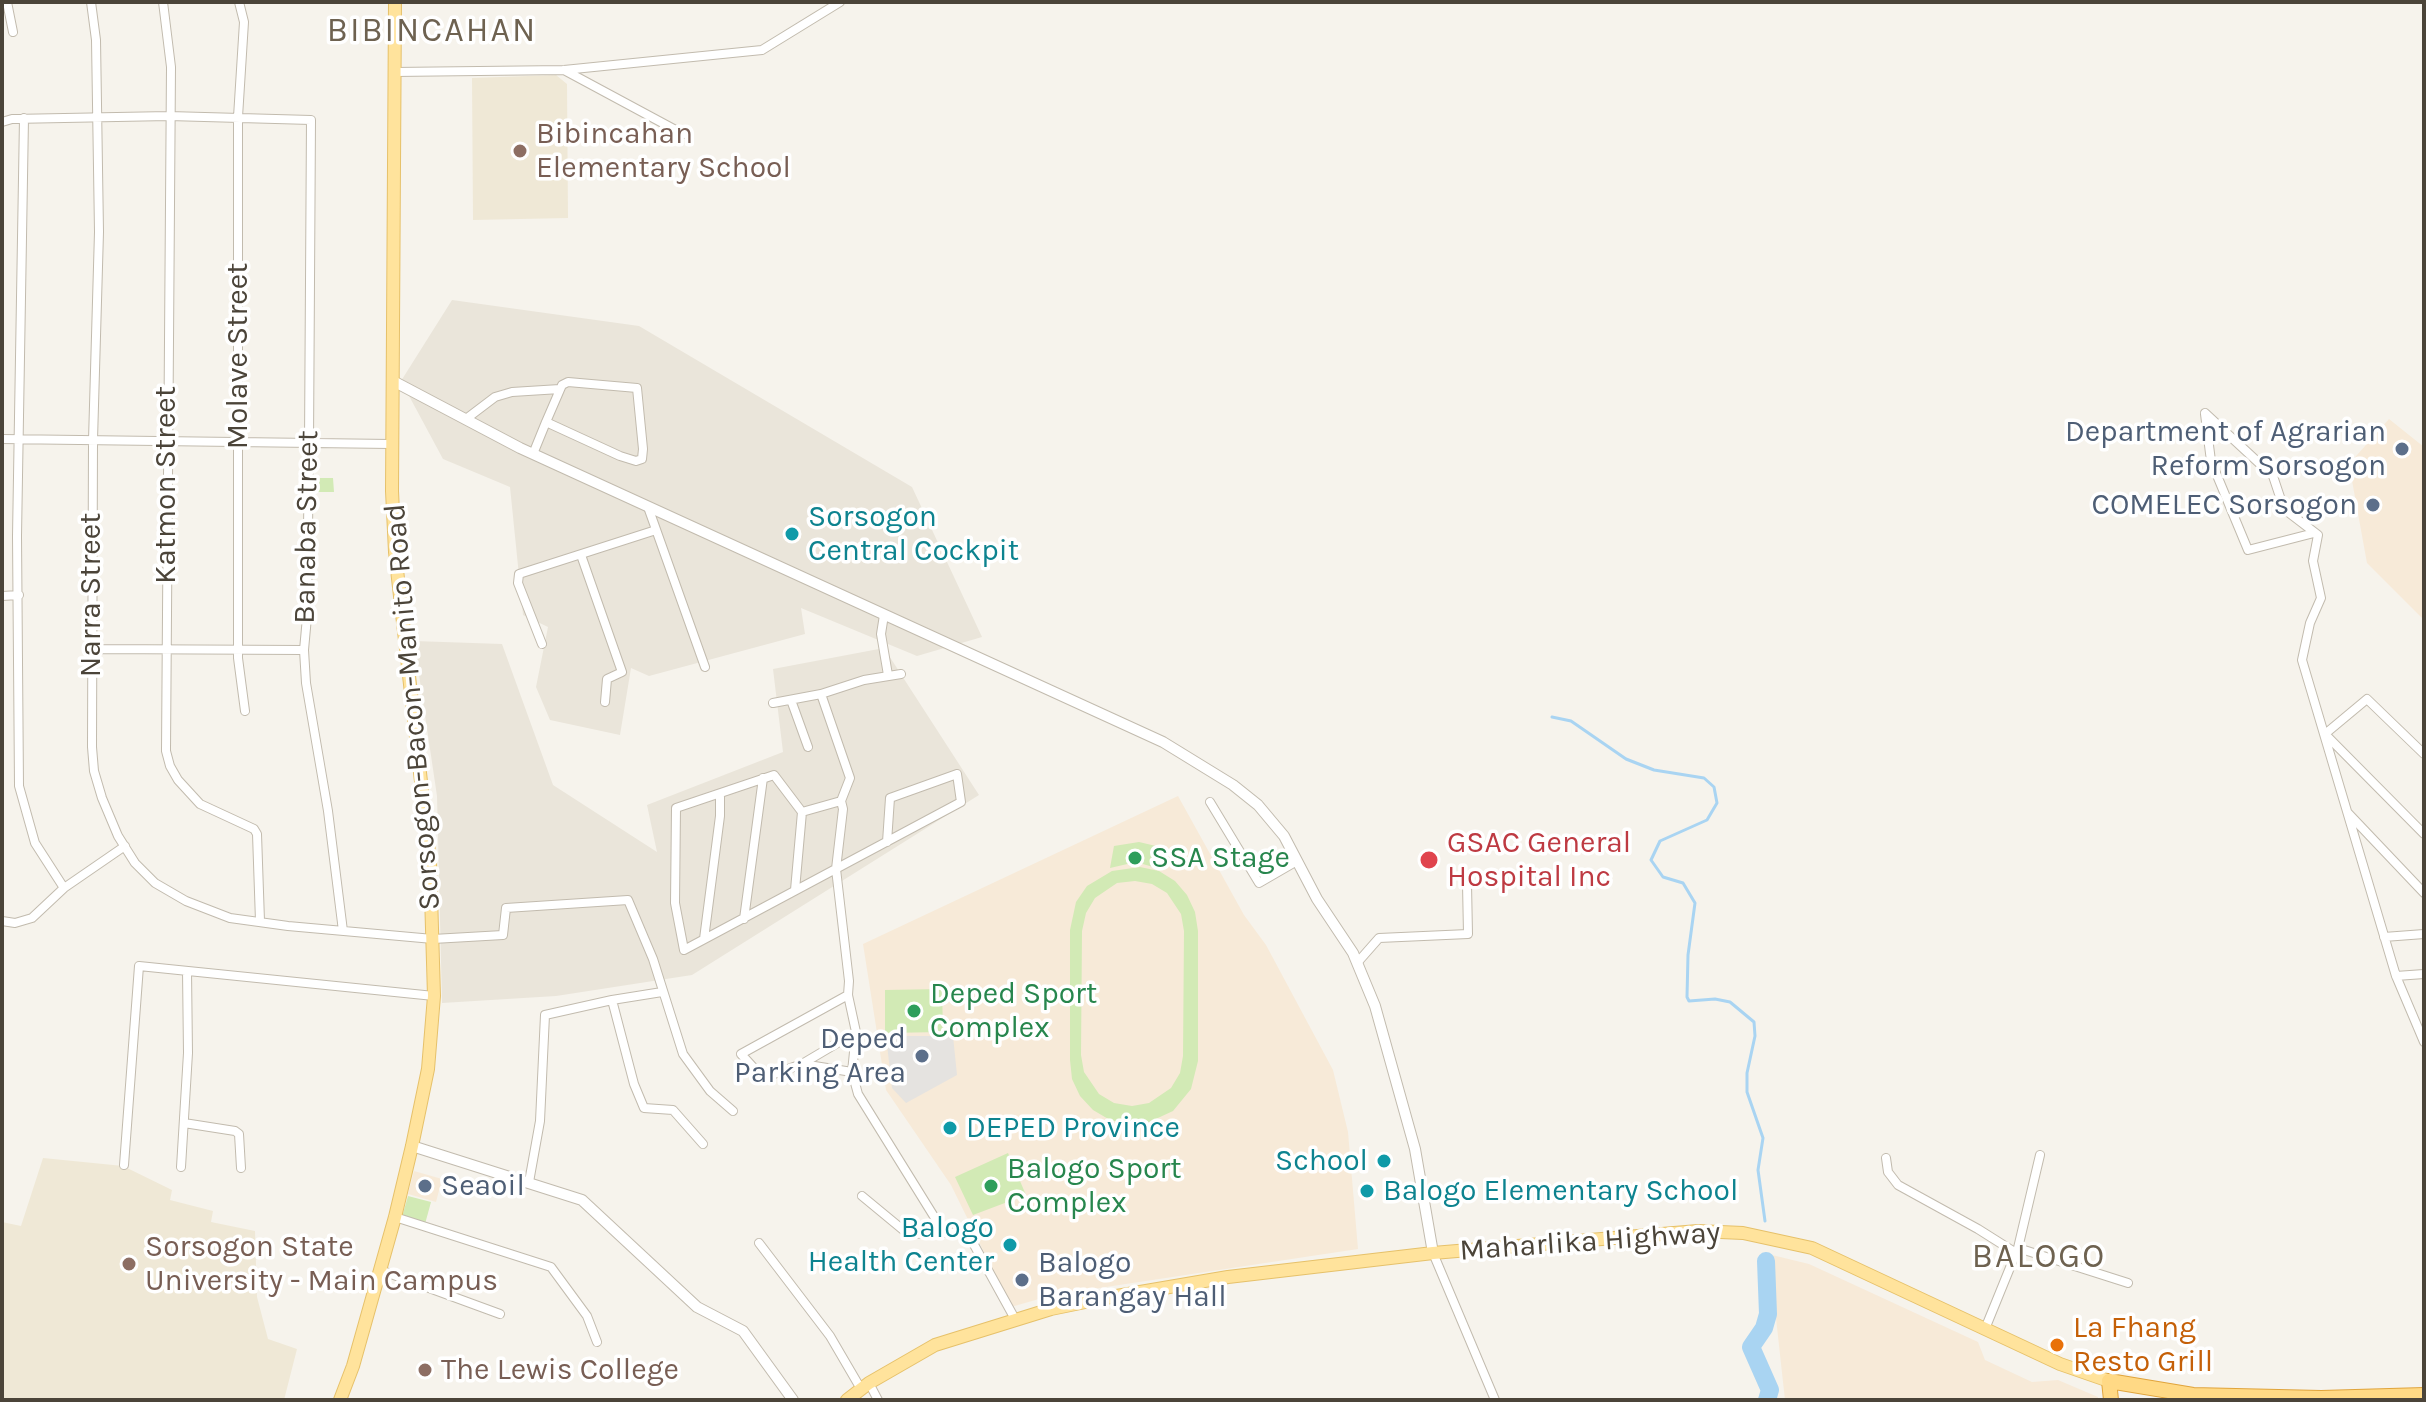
<!DOCTYPE html>
<style>
body{margin:0}
#map{position:relative;width:2426px;height:1402px;overflow:hidden;background:#f6f3ec;font-family:Karla,sans-serif}
canvas{display:block}
.frame{position:absolute;inset:0;border:4px solid #4b4439;pointer-events:none}
</style>
<div id="map">
<canvas width="2426" height="1402"></canvas>
<div class="frame"></div>
</div>
<script>
const ctx = document.querySelector('canvas').getContext('2d');
ctx.lineJoin = 'round';
function paint(path, color) {
  ctx.fillStyle = color;
  ctx.fill(path, 'evenodd');
}
function toPath(rows) {
  const path = new Path2D();
  for (const r of rows) {
    path.moveTo(r[0], r[1]);
    for (let i = 2; i < r.length; i += 2) path.lineTo(r[i], r[i + 1]);
  }
  return path;
}
function stroke(path, color, width, dash) {
  ctx.strokeStyle = color;
  ctx.lineWidth = width;
  ctx.lineCap = dash ? 'butt' : 'round';
  ctx.setLineDash(dash || []);
  ctx.stroke(path);
}
function label(font, color, halo, rows, align = 'center') {
  ctx.font = font + ' Karla,sans-serif';
  ctx.lineWidth = 7;
  ctx.setLineDash([]);
  ctx.textBaseline = 'middle';
  ctx.strokeStyle = halo;
  ctx.fillStyle = color;
  for (const [text, x, y, turn = 0] of rows) {
    ctx.save();
    ctx.translate(x, y);
    ctx.rotate((+turn || 0) * Math.PI / 180);
    ctx.textAlign = isNaN(turn) ? turn : align;
    if (halo) ctx.strokeText(text, 0, 0);
    ctx.fillText(text, 0, 0);
    ctx.restore();
  }
}
paint(toPath([
 [452,300,639,326,912,487,982,637,917,656,801,608,805,634,649,676,631,668,620,735,550,720,536,687,548,627,523,615,510,487,443,459,401,381],
 [414,641,502,644,553,785,657,852,647,805,783,752,773,669,884,648,979,795,692,975,556,996,442,1003,437,796]
]), '#eae5da');
paint(toPath([
 [2389,419,2424,447,2424,620,2367,563,2349,464],
 [1178,796,1244,915,1266,945,1333,1070,1348,1132,1358,1249,1053,1295,1011,1307,951,1185,886,1090,863,944],
 [414,1171,442,1179,436,1202,408,1194],
 [1772,1255,1809,1264,1978,1342,1985,1360,2032,1382,2058,1380,2098,1397,2098,1400,1785,1400,1775,1309]
]), '#f7ead8');
paint(toPath([
 [556,75,567,84,568,218,473,220,472,78],
 [43,1158,123,1166,172,1190,170,1200,213,1211,211,1222,255,1231,257,1297,268,1339,297,1349,284,1400,2,1400,2,1222,21,1226]
]), '#efe8d6');
paint(toPath([
 [315,478,333,478,334,492,315,492],
 [1139,842,1156,846,1160,869,1136,862,1110,868,1114,846],
 [1140,867,1159,871,1175,881,1187,895,1195,912,1198,931,1198,1061,1191,1089,1173,1111,1147,1123,1128,1124,1110,1120,1093,1110,1080,1096,1072,1079,1070,1060,1070,930,1076,902,1087,886,1112,871],
 [1135,881,1152,884,1167,893,1181,914,1184,931,1183,1056,1180,1073,1171,1088,1149,1103,1132,1106,1114,1103,1099,1094,1084,1072,1081,1055,1082,931,1086,913,1095,898,1117,883],
 [942,989,943,1032,885,1033,885,990],
 [1008,1153,1026,1195,973,1215,955,1177],
 [408,1196,431,1202,425,1224,402,1217]
]), '#d2eab5');
paint(toPath([
 [886,1036,953,1036,957,1075,906,1103,892,1088]
]), '#e5e3e0');
stroke(toPath([
 [1552,717,1571,721,1626,759,1654,770,1704,778,1714,787,1717,803,1707,820,1660,841,1651,860,1663,877,1683,883,1695,903,1688,955,1687,997,1689,1001,1715,999,1730,1002,1754,1022,1755,1036,1747,1073,1747,1092,1763,1138,1758,1170,1765,1221]
]), '#a9d4f2', 3);
stroke(toPath([
 [1766,1261,1768,1314,1764,1328,1751,1347,1770,1390,1767,1400]
]), '#a9d4f2', 18);
const minor = toPath([
 [7,2,13,32],
 [91,2,96,40,99,232,93,440,92,747,94,771,102,798,118,836,135,863,155,883,186,901,230,918,288,926,433,939,503,935,506,908,628,900,653,959,683,1054,710,1091,733,1111],
 [163,2,171,67,166,751,170,766,178,780,200,804,254,829,257,834,260,921],
 [239,2,244,22,238,117,238,658,245,711],
 [564,70,683,134],
 [394,72,564,70,762,50,840,2],
 [24,118,17,536,19,786,35,843,64,888,125,846],
 [2,122,12,119,169,116,311,120,309,442,307,617,304,650,306,683,328,811,343,931],
 [2205,413,2273,476,2284,509,2318,535,2313,561,2321,598,2310,623,2302,660,2396,976,2424,1042],
 [2205,414,2211,461,2248,550,2314,533],
 [466,419,495,397,512,392,560,389],
 [2,439,391,444],
 [533,454,546,422,562,385,568,382,637,388,643,449,642,459,636,461,620,456,546,422],
 [648,507,705,667],
 [581,555,622,672,607,679,605,702],
 [2,596,19,595],
 [884,615,881,634,888,675],
 [542,644,518,583,519,574,656,530],
 [91,649,304,650],
 [821,694,850,778,841,801,843,809,836,869,849,981,848,995,856,1032,852,1072,858,1094,943,1231],
 [791,700,808,747],
 [773,703,821,694,864,680,901,674],
 [2424,754,2367,699,2325,734,2424,834],
 [841,801,802,812,774,775,676,808,675,903,684,950,961,802,957,774,890,798,887,842],
 [1210,802,1259,883,1297,861],
 [2348,813,2424,893],
 [795,890,802,812],
 [744,919,763,778],
 [2,921,15,923,32,918,64,888],
 [2384,937,2424,934],
 [704,939,720,816,720,795],
 [1357,963,1379,938,1468,934,1467,884],
 [2396,976,2424,974],
 [848,995,741,1054,763,1078,802,1064,852,1072],
 [612,1000,662,992],
 [802,1064,856,1032],
 [184,1123,235,1131,239,1134,241,1168],
 [1886,1158,1888,1172,1898,1185,1978,1229,2016,1253],
 [124,1165,139,966,434,996],
 [181,1167,188,1053,187,971],
 [529,1182,540,1121,545,1015,612,1000,634,1084,644,1108,673,1110,703,1144],
 [862,1196,908,1234,967,1232,1015,1319],
 [395,1217,551,1267,587,1316,597,1342],
 [759,1243,830,1336,861,1389],
 [2018,1248,2128,1283],
 [1433,1253,1495,1400],
 [380,1270,500,1314],
 [1985,1329,2018,1248,2040,1155],
 [869,1383,878,1400]
]);
const tertiary = toPath([
 [393,381,520,448,1163,742,1233,785,1258,805,1284,836,1317,899,1353,953,1375,1006,1415,1149,1433,1253],
 [412,1146,582,1200,697,1307,743,1331,793,1400]
]);
const primary = toPath([
 [340,1400,353,1366,395,1217,412,1146,428,1069,434,996,430,861,395,552,392,491,395,2],
 [847,1400,869,1383,935,1345,1051,1309,1105,1298,1228,1277,1433,1253,1698,1231,1743,1233,1812,1248,2060,1364,2109,1381]
]);
const trunk = toPath([
 [2111,1400,2109,1381,2193,1395,2321,1398,2424,1395]
]);
stroke(minor, '#c2bbae', 10);
stroke(tertiary, '#c2bbae', 12);
stroke(primary, '#e6c16a', 14);
stroke(trunk, '#e0a43c', 16);
stroke(minor, '#fff', 8);
stroke(tertiary, '#fff', 10);
stroke(primary, '#ffe39c', 12);
stroke(trunk, '#ffd985', 14);
for (const [x, y, r, color] of [
 [520,151,8,"#8d6e63"],
 [2402,449,8,"#5c6f8a"],
 [2373,505,8,"#5c6f8a"],
 [792,534,8,"#0f9aa8"],
 [1135,858,8,"#2e9e5b"],
 [1429,860,10,"#e0444e"],
 [914,1011,8,"#2e9e5b"],
 [922,1056,8,"#5c6f8a"],
 [950,1128,8,"#0f9aa8"],
 [1384,1161,8,"#0f9aa8"],
 [425,1186,8,"#5c6f8a"],
 [991,1186,8,"#2e9e5b"],
 [1367,1191,8,"#0f9aa8"],
 [1010,1245,8,"#0f9aa8"],
 [129,1264,8,"#8d6e63"],
 [1022,1280,8,"#5c6f8a"],
 [2057,1345,8,"#e8710a"],
 [425,1370,8,"#8d6e63"]
]) {
  const dot = new Path2D();
  dot.arc(x, y, r, 0, 2 * Math.PI);
  ctx.fillStyle = color;
  ctx.fill(dot);
  stroke(dot, '#fff', 3);
}
label('30px', '#785e54', '#fff', [
 ["Bibincahan",536,134],
 ["Elementary School",536,168],
 ["Sorsogon State",145,1247],
 ["University - Main Campus",145,1281],
 ["The Lewis College",441,1370]
], 'left');
label('30px', '#4b4439', '#fff', [
 ["Molave Street",238,356,-90],
 ["Katmon Street",166,485,-90],
 ["Banaba Street",307,527,-89],
 ["Narra Street",91,595,-90],
 ["Sorsogon-Bacon-Manito Road",413,707,-95],
 ["Maharlika Highway",1590,1242,-4]
]);
label('30px', '#4e5e75', '#fff', [
 ["Department of Agrarian",2386,432],
 ["Reform Sorsogon",2386,466],
 ["COMELEC Sorsogon",2357,505],
 ["Deped",906,1039],
 ["Parking Area",906,1073],
 ["Seaoil",441,1186,"left"],
 ["Balogo",1038,1263,"left"],
 ["Barangay Hall",1038,1297,"left"]
], 'right');
label('30px', '#0d838f', '#fff', [
 ["Sorsogon",808,517],
 ["Central Cockpit",808,551],
 ["DEPED Province",966,1128],
 ["School",1368,1161,"right"],
 ["Balogo Elementary School",1383,1191],
 ["Balogo",994,1228,"right"],
 ["Health Center",994,1262,"right"]
], 'left');
label('30px', '#be3a42', '#fff', [
 ["GSAC General",1447,843],
 ["Hospital Inc",1447,877]
], 'left');
label('30px', '#27864d', '#fff', [
 ["SSA Stage",1151,858],
 ["Deped Sport",930,994],
 ["Complex",930,1028],
 ["Balogo Sport",1007,1169],
 ["Complex",1007,1203]
], 'left');
label('30px', '#c56008', '#fff', [
 ["La Fhang",2073,1328],
 ["Resto Grill",2073,1362]
], 'left');
ctx.letterSpacing = '2px';
label('34px', '#6e6250', '#fff', [
 ["BIBINCAHAN",432,31],
 ["BALOGO",2039,1257]
]);
ctx.letterSpacing = '0px';
</script>
